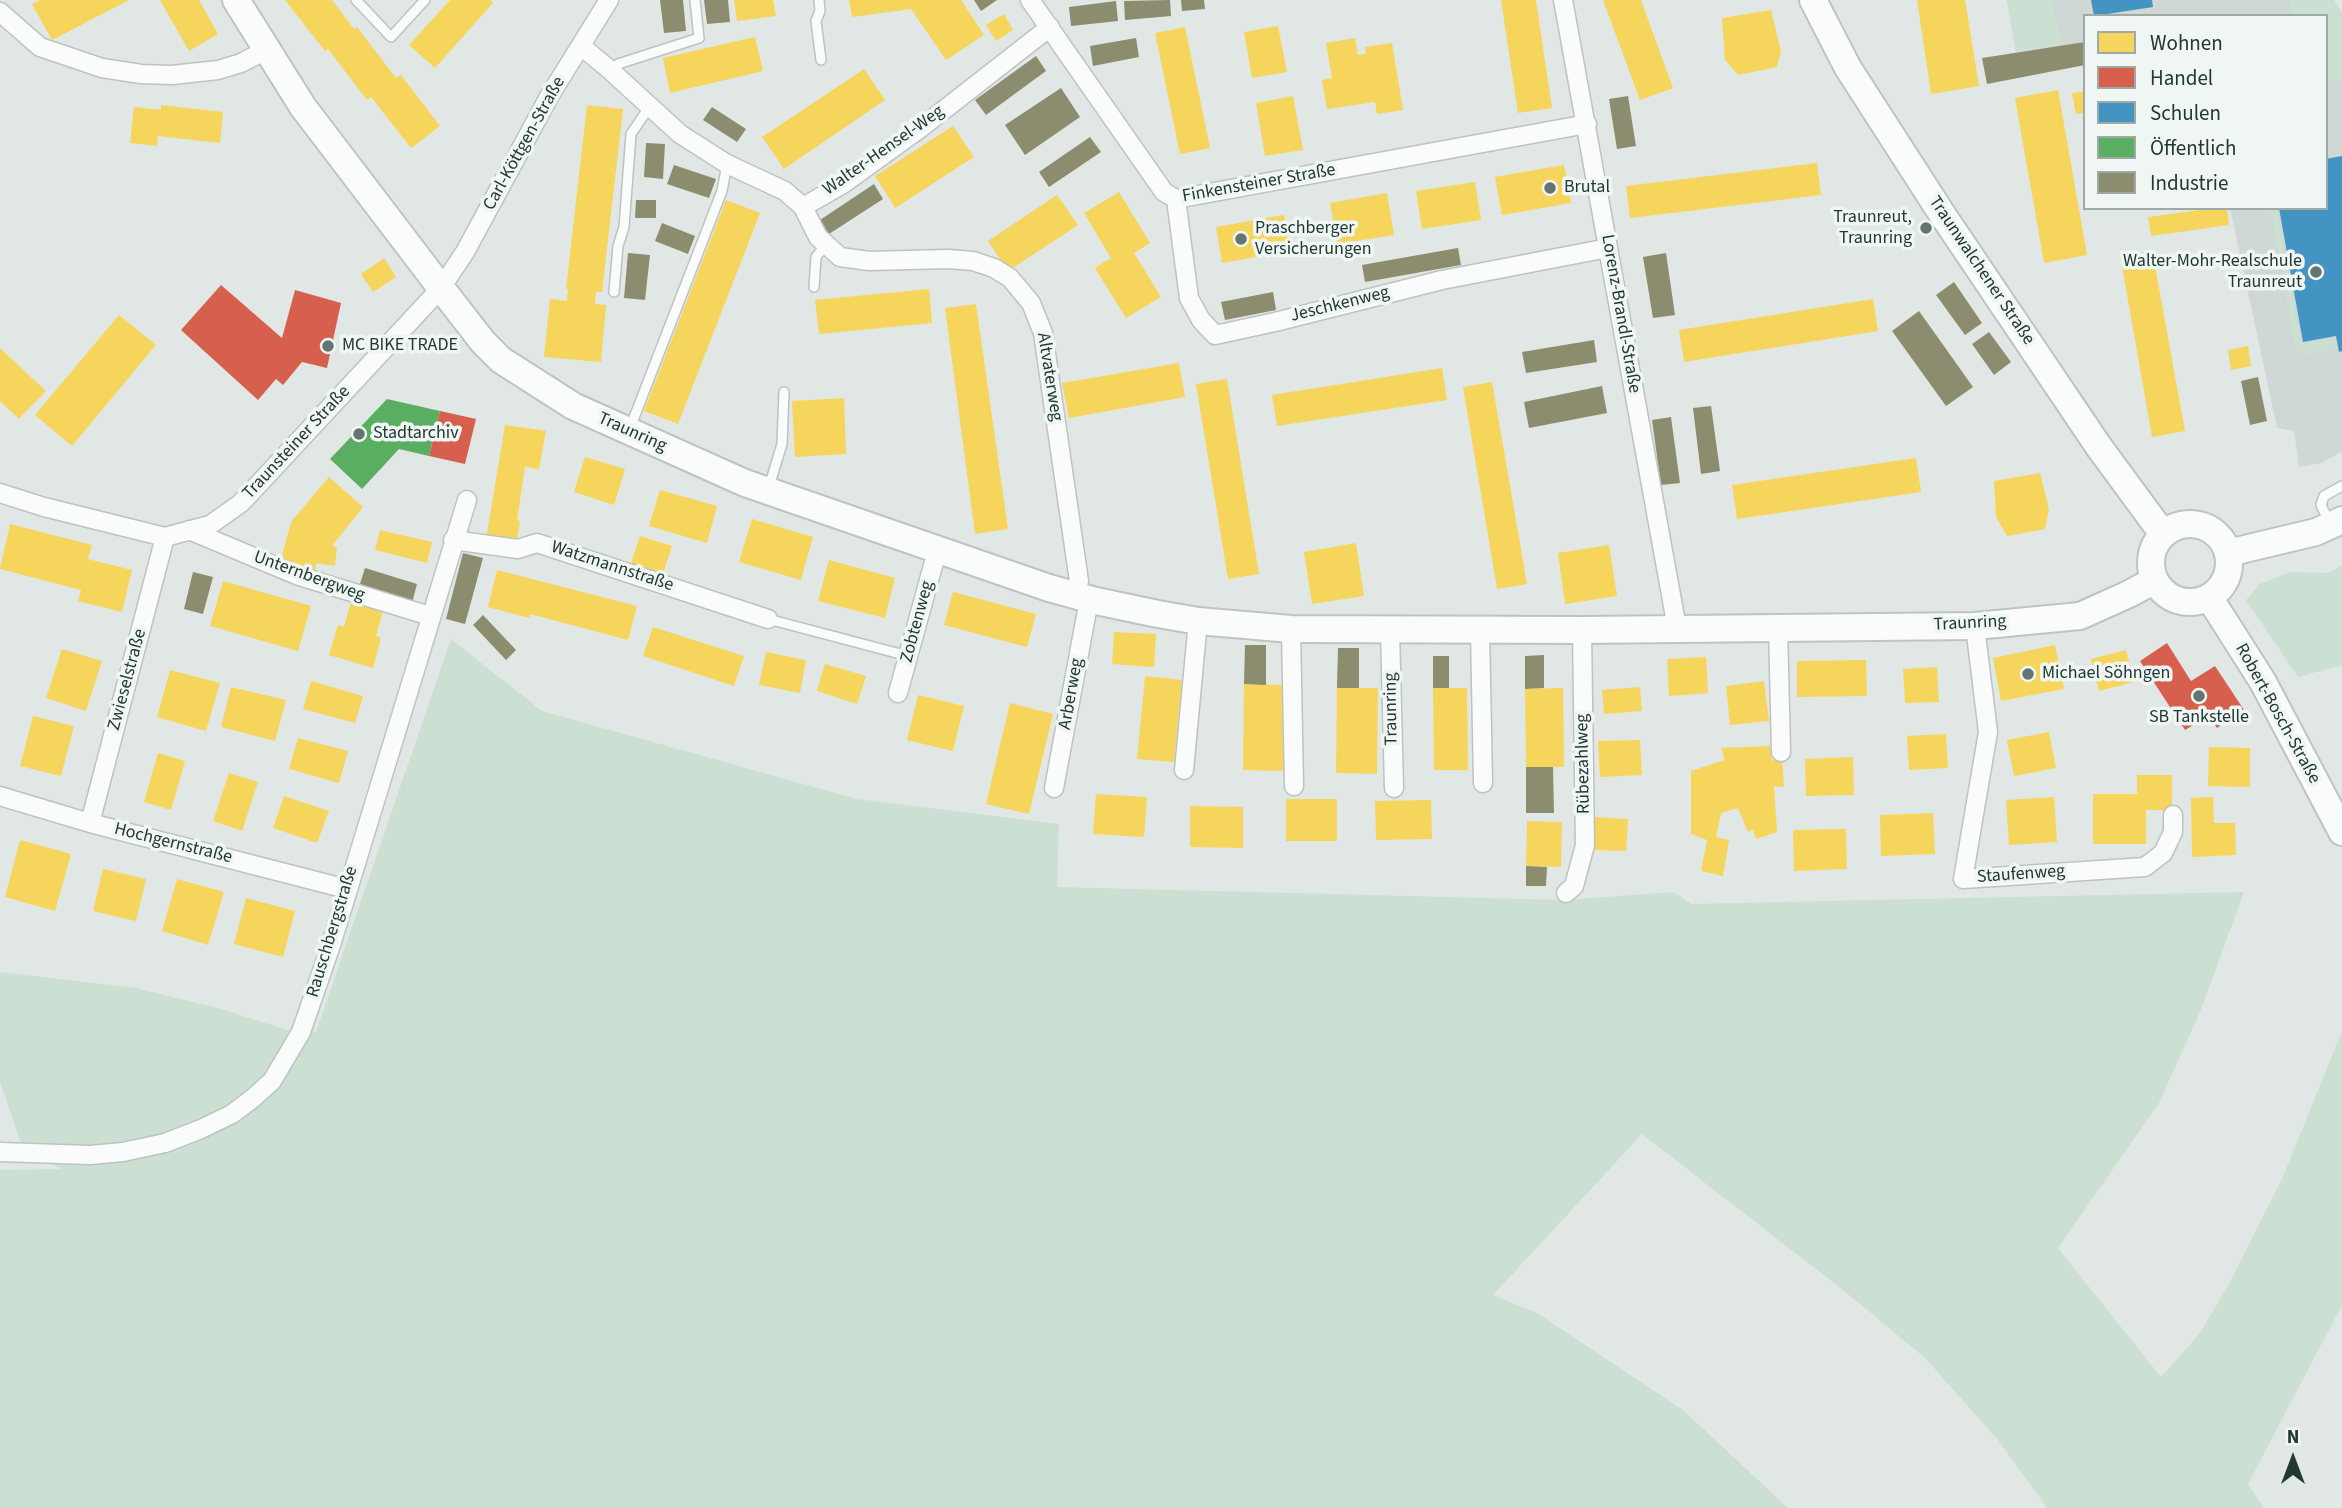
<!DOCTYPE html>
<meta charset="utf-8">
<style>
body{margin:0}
#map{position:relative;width:2342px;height:1508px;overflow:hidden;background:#e1e7e4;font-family:"Source Sans 3",sans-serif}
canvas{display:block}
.legend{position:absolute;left:2083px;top:14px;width:245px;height:196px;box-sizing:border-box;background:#eff6f3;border:2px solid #9daaa6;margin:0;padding:9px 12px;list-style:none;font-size:21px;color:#213833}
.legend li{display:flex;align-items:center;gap:14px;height:35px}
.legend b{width:35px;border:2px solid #9daaa6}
.north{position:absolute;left:2258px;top:1424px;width:70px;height:70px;-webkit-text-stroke:5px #eff6f3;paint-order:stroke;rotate:0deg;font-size:19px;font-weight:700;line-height:28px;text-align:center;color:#213833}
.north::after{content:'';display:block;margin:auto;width:24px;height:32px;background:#213833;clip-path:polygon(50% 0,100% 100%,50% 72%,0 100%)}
</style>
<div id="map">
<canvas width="2342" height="1508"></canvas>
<ul class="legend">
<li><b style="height:19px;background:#f6d55c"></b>Wohnen</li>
<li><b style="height:19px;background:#d6604d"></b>Handel</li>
<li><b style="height:19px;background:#4393c3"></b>Schulen</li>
<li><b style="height:19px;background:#5aae61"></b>Öffentlich</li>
<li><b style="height:19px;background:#8c8c6e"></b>Industrie</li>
</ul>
<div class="north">N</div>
</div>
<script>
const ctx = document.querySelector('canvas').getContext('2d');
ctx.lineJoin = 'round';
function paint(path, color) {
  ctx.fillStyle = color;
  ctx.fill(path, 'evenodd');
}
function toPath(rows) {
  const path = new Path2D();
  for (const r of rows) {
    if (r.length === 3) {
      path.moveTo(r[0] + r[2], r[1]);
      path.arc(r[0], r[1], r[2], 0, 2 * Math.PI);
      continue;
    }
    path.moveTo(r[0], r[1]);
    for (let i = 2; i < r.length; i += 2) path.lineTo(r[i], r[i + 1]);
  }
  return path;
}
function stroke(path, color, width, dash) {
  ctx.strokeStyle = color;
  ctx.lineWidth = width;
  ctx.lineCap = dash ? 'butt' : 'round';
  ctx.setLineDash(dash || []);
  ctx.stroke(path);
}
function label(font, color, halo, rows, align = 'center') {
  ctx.font = font + ' "Source Sans 3",sans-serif';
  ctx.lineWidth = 7;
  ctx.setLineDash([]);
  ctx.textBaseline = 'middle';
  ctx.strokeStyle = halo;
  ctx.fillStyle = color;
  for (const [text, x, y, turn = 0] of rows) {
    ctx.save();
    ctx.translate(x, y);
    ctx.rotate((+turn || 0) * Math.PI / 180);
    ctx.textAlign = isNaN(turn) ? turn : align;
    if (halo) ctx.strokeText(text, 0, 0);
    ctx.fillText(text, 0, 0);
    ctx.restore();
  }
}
paint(toPath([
 [2007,0,2334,0,2342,13,2342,452,2321,463,2299,467,2294,431,2277,428,2230,208,2326,208,2326,16,2085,16,2085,43,2016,52]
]), '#cfd8d4');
paint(toPath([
 [2007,0,2051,0,2063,45,2016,52],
 [2289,0,2334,0,2342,13,2342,79,2329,81,2326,65,2326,16,2292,16],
 [2270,208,2277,208,2301,344,2335,337,2335,343,2326,351,2308,355,2296,352],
 [2342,565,2342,665,2298,677,2246,600,2260,584,2290,572,2328,573],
 [451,639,542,711,857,799,1059,824,1057,887,1564,900,1674,892,1691,904,2244,892,2200,1012,2159,1103,2058,1248,2161,1377,2200,1333,2230,1282,2282,1179,2342,1031,2342,1305,2248,1484,2264,1508,2047,1508,1998,1440,1925,1358,1843,1290,1642,1134,1493,1295,1537,1313,1683,1410,1788,1508,0,1508,0,1170,60,1169,21,1143,0,1082,0,972,136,988,221,1009,300,1034,302,1028,316,1032]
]), '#cbe0d2');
paint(toPath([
 [40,0,129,0,52,40,32,4],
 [160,0,199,0,218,34,189,51],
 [285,0,332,0,354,29,357,27,396,78,401,75,440,126,411,148,371,97,367,100,328,49,325,51],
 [450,0,490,0,493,3,435,68,409,45],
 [734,0,773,0,776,16,737,21],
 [849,0,961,0,984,35,946,60,911,9,852,17],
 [1501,0,1536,0,1552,108,1518,113],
 [1603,0,1641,0,1673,88,1640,100],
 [1917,0,1965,0,1979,86,1931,94],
 [1771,10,1781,51,1777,67,1738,75,1725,60,1722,18],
 [1004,14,1013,30,996,41,986,25],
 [1278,26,1287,72,1252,78,1244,32],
 [1185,27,1210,148,1180,154,1155,33],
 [755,37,763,71,670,93,663,58],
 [1355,38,1358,55,1366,54,1365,47,1392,43,1403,110,1377,114,1375,102,1327,109,1322,80,1332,78,1326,43],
 [864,69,885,100,784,169,762,137],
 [2058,90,2087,255,2044,263,2015,98],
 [2085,91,2085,113,2076,114,2072,93],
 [1293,96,1303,150,1265,156,1256,103],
 [161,105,223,112,220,143,158,136,157,146,130,143,134,107,161,110],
 [587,105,623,109,602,292,596,292,595,304,606,305,601,362,544,357,550,299,567,301,568,289,566,289],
 [953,126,974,157,895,208,875,176],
 [1817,163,1821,195,1630,218,1626,186],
 [1564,165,1571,203,1502,215,1495,177],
 [1475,182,1481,220,1422,229,1416,191],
 [1119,192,1150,243,1134,253,1161,297,1126,318,1095,268,1111,258,1084,213],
 [1387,193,1394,235,1337,244,1330,203],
 [1057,195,1078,225,1008,271,988,241],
 [726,200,760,213,678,424,644,411],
 [2215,208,2227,208,2229,225,2151,236,2148,217],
 [1284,215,1290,251,1222,263,1216,227],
 [384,258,396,277,373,292,361,274],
 [2154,260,2185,431,2152,437,2122,266],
 [929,289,932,323,819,334,815,300],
 [1873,299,1878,331,1684,362,1679,330],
 [976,304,1008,529,975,534,945,308],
 [119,315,156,345,72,446,35,415],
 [2248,346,2251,366,2231,370,2228,350],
 [0,348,46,391,19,419,0,401],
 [1179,363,1185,397,1069,418,1062,383],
 [1442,368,1447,400,1277,426,1272,395],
 [1227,379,1259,574,1228,579,1196,384],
 [1492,382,1527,584,1497,589,1463,387],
 [844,398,846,454,795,457,792,401],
 [505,425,546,431,539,469,525,467,517,520,520,521,516,545,486,540],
 [585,457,625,469,614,505,574,492],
 [1916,458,1921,492,1737,519,1732,485],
 [2040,473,2049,509,2045,529,2007,536,1996,517,1994,481],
 [329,477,363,507,332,546,337,547,335,566,316,563,315,571,280,563,291,522],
 [660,490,717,506,707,543,649,526],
 [752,519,813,537,801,580,739,562],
 [10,524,92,545,88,559,132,570,122,612,78,601,81,590,0,569],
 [380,530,432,542,427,563,375,550],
 [640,536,672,546,661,580,629,570],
 [1356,543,1364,596,1312,604,1304,552],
 [1609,545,1617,596,1565,604,1558,553],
 [829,560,895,578,885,618,818,601],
 [497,570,637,606,628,640,530,614,529,618,488,607],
 [223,581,311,606,298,651,210,626],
 [953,592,1036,614,1027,647,944,625],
 [352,598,384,607,376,636,381,638,373,668,329,655,338,625,344,627],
 [653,627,744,656,734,686,643,656],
 [1114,632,1156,634,1154,667,1112,664],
 [2055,645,2064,689,2001,701,1993,658],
 [62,649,102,661,86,711,46,698],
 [2126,650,2134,682,2099,691,2091,659],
 [766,652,806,660,800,693,759,685],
 [1706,657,1708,693,1669,696,1667,659],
 [1866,660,1867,696,1797,697,1797,661],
 [825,664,866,676,857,704,817,691],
 [1937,667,1939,702,1905,703,1903,669],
 [170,670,220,683,206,731,157,717],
 [1145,676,1182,680,1174,762,1137,759],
 [311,681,363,696,355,723,303,709],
 [1764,681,1769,721,1730,725,1726,686],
 [1244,684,1285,685,1284,771,1243,770],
 [231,687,286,700,275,741,221,727],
 [1640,687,1642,711,1604,714,1602,690],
 [1337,688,1378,688,1377,774,1336,773],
 [1433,688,1467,688,1468,770,1434,770],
 [1563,688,1564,767,1526,767,1525,689],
 [918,695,964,706,953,751,907,740],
 [1010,703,1053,714,1029,814,986,804],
 [33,716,74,726,61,776,20,766],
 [2049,732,2056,768,2014,776,2007,740],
 [1946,734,1948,768,1909,770,1907,736],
 [298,738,348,751,339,783,289,769],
 [1640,740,1642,775,1600,777,1598,741],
 [1770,746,1772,761,1782,759,1784,787,1774,786,1777,832,1756,839,1753,829,1748,832,1738,808,1721,813,1716,837,1729,840,1723,876,1701,871,1707,840,1691,834,1691,771,1725,760,1721,748],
 [2209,747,2250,748,2250,787,2208,786],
 [158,753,185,761,171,810,144,802],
 [1853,757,1854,795,1806,796,1805,759],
 [229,773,258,782,242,831,213,821],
 [2137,775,2172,775,2172,810,2146,810,2146,844,2093,844,2093,794,2137,794],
 [1096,794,1147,797,1144,837,1093,834],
 [284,796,329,811,317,843,273,828],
 [2054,797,2057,842,2009,845,2006,800],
 [2213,797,2214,823,2235,823,2236,855,2192,857,2191,798],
 [1286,799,1337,799,1337,841,1286,841],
 [1431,800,1432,839,1376,840,1375,801],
 [1190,806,1243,807,1243,848,1190,847],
 [1933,813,1935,854,1881,856,1880,815],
 [1594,817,1628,819,1626,851,1593,850],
 [1527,821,1562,822,1561,867,1526,866],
 [1846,829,1847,869,1794,871,1793,830],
 [20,840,71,854,55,911,5,897],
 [103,869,146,879,136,921,93,911],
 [177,879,224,892,208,945,162,931],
 [246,898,295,911,283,957,234,944]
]), '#f6d55c');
paint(toPath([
 [221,285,282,338,295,290,341,303,327,368,302,362,283,385,276,379,258,400,181,330],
 [440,411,476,419,465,464,429,456],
 [2167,643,2191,681,2215,666,2244,710,2217,728,2209,716,2185,730,2140,661]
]), '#d6604d');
paint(toPath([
 [2091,0,2152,0,2153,7,2094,16],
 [2342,156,2342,351,2339,352,2336,336,2303,342,2279,208,2326,208,2326,159]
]), '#4393c3');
paint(toPath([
 [387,399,440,411,429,456,399,449,362,489,330,459]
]), '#5aae61');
paint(toPath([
 [660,0,683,0,686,31,664,33],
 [704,0,728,0,730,22,707,24],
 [974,0,997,0,981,11],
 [1170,0,1171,16,1125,20,1124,1],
 [1181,0,1204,0,1205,9,1182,11],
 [1116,1,1118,21,1071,26,1069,7],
 [1136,38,1139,57,1093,66,1090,46],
 [2085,42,2085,65,1987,84,1982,58],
 [1036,56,1046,71,986,115,975,100],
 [1061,88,1080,117,1025,155,1005,125],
 [1628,96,1636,146,1617,149,1609,99],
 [712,107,746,129,737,142,703,120],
 [1090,137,1101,152,1049,187,1039,172],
 [646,143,665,144,663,179,644,177],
 [674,165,716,179,709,198,667,184],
 [874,184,883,199,829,234,820,220],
 [636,200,656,200,656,218,635,218],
 [662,223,695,236,688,254,655,241],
 [1458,248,1461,265,1365,282,1362,265],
 [628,253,650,255,645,300,624,298],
 [1666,253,1675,315,1653,318,1643,257],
 [1954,282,1982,323,1965,335,1936,295],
 [1273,292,1276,310,1225,320,1221,302],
 [1919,311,1973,387,1946,406,1892,331],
 [1989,332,2011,362,1994,375,1972,344],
 [1594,340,1597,362,1526,373,1522,352],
 [2258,377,2267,421,2250,425,2241,381],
 [1602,386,1607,413,1529,428,1524,402],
 [1711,406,1720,471,1701,474,1693,408],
 [1671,417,1680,483,1661,485,1652,420],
 [463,553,483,558,465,624,446,619],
 [365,568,417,584,412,603,359,587],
 [193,572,213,577,203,614,184,609],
 [483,615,516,650,506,660,473,625],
 [1245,645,1266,645,1266,685,1244,684],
 [1338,648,1359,648,1359,688,1337,688],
 [1544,655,1544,688,1525,689,1525,656],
 [1433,656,1449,656,1449,688,1433,688],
 [1526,767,1553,767,1554,813,1526,813],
 [1526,866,1547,867,1546,886,1526,886]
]), '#8c8c6e');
const lane = toPath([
 [356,0,391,37,425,0],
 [819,0,820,11,816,21,821,60],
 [610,70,618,64,699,38,695,0],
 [814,287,816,257,825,246],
 [614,292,618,246,624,227,631,134,650,106],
 [630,428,722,191,727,164],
 [768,490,782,444,784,392],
 [2330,524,2321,505,2324,496,2342,486],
 [768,619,908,656]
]);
const street = toPath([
 [1030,0,1164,192,1176,199,1587,124],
 [1563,0,1677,628],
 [0,12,40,47,102,68,141,74,172,75,218,70,241,63,266,50],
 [581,46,610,70,680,134,727,164,785,191,803,207,843,184,922,127,1050,27],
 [1176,199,1189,298,1201,320,1215,335,1275,322,1442,280,1608,248],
 [803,207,818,237,840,257,869,261,948,259,973,261,994,268,1010,278,1031,303,1043,333,1079,581,1075,596],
 [0,493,44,507,165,537,210,525,241,503,441,288,465,252,550,95,609,0],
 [189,530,299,576,430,616],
 [453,540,518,549,537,543,768,619],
 [1975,626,1988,732,1963,879,2145,867,2163,853,2173,832,2173,815],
 [1778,627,1781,752],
 [1291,629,1294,786],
 [1390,630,1394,788],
 [1480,630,1483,783],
 [898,693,937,551],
 [1184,770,1198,621],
 [1054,788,1089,600],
 [0,796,90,823,347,889],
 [90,823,165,537],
 [1566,893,1574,886,1585,845,1582,630],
 [0,1152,90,1155,123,1152,165,1143,201,1129,232,1114,252,1099,272,1081,301,1032,331,945,467,500]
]);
const secondary = toPath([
 [236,0,303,107,441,288,483,342,501,360,573,406,745,483,1049,588,1096,601,1158,614,1198,621,1291,629,1582,630,1975,626,2080,616,2129,594,2155,580],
 [1813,0,1848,68,1942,214,2099,447,2163,534],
 [2190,563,39],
 [2228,553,2316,532,2342,520],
 [2209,597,2263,682,2342,832]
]);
stroke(lane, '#bec3c1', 12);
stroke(street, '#bec3c1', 21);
stroke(secondary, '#bec4c2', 30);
stroke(lane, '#fafbfb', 9);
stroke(street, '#fafbfb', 18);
stroke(secondary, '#fafbfb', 26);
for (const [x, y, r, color] of [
 [1550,188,7,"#647571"],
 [1926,228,7,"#647571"],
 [1241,239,7,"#647571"],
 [2316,272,7,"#647571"],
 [328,346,7,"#647571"],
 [359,434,7,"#647571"],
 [2028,674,7,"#647571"],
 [2199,696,7,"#647571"]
]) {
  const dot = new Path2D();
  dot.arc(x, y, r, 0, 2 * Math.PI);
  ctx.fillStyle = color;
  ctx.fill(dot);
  stroke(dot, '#eff6f3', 2.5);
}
label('18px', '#213833', '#eff6f3', [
 ["Carl-Köttgen-Straße",525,144,-61],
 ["Walter-Hensel-Weg",884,151,-35],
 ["Finkensteiner Straße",1259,184,-10],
 ["Traunwalchener Straße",1981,271,56],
 ["Jeschkenweg",1340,305,-14],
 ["Lorenz-Brandl-Straße",1620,314,80],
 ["Altvaterweg",1049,377,81],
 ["Traunring",632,433,24],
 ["Traunsteiner Straße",297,443,-47],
 ["Watzmannstraße",612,567,18],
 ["Unternbergweg",309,577,20],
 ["Zobtenweg",918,622,-75],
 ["Traunring",1970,624,-3],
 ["Zwieselstraße",128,680,-75],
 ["Arberweg",1072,694,-80],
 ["Traunring",1392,709,-91],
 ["Robert-Bosch-Straße",2277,714,61],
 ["Rübezahlweg",1584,764,-91],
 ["Hochgernstraße",173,844,14],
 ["Staufenweg",2021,875,-4],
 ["Rauschbergstraße",333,932,-73]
]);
label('18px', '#213833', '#eff6f3', [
 ["Brutal",1564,188],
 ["Traunreut,",1912,218,"right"],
 ["Traunring",1912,239,"right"],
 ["Praschberger",1255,229],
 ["Versicherungen",1255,250],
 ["Walter-Mohr-Realschule",2302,262,"right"],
 ["Traunreut",2302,283,"right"],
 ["MC BIKE TRADE",342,346],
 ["Stadtarchiv",373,434],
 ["Michael Söhngen",2042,674],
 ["SB Tankstelle",2199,718,"center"]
], 'left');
</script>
